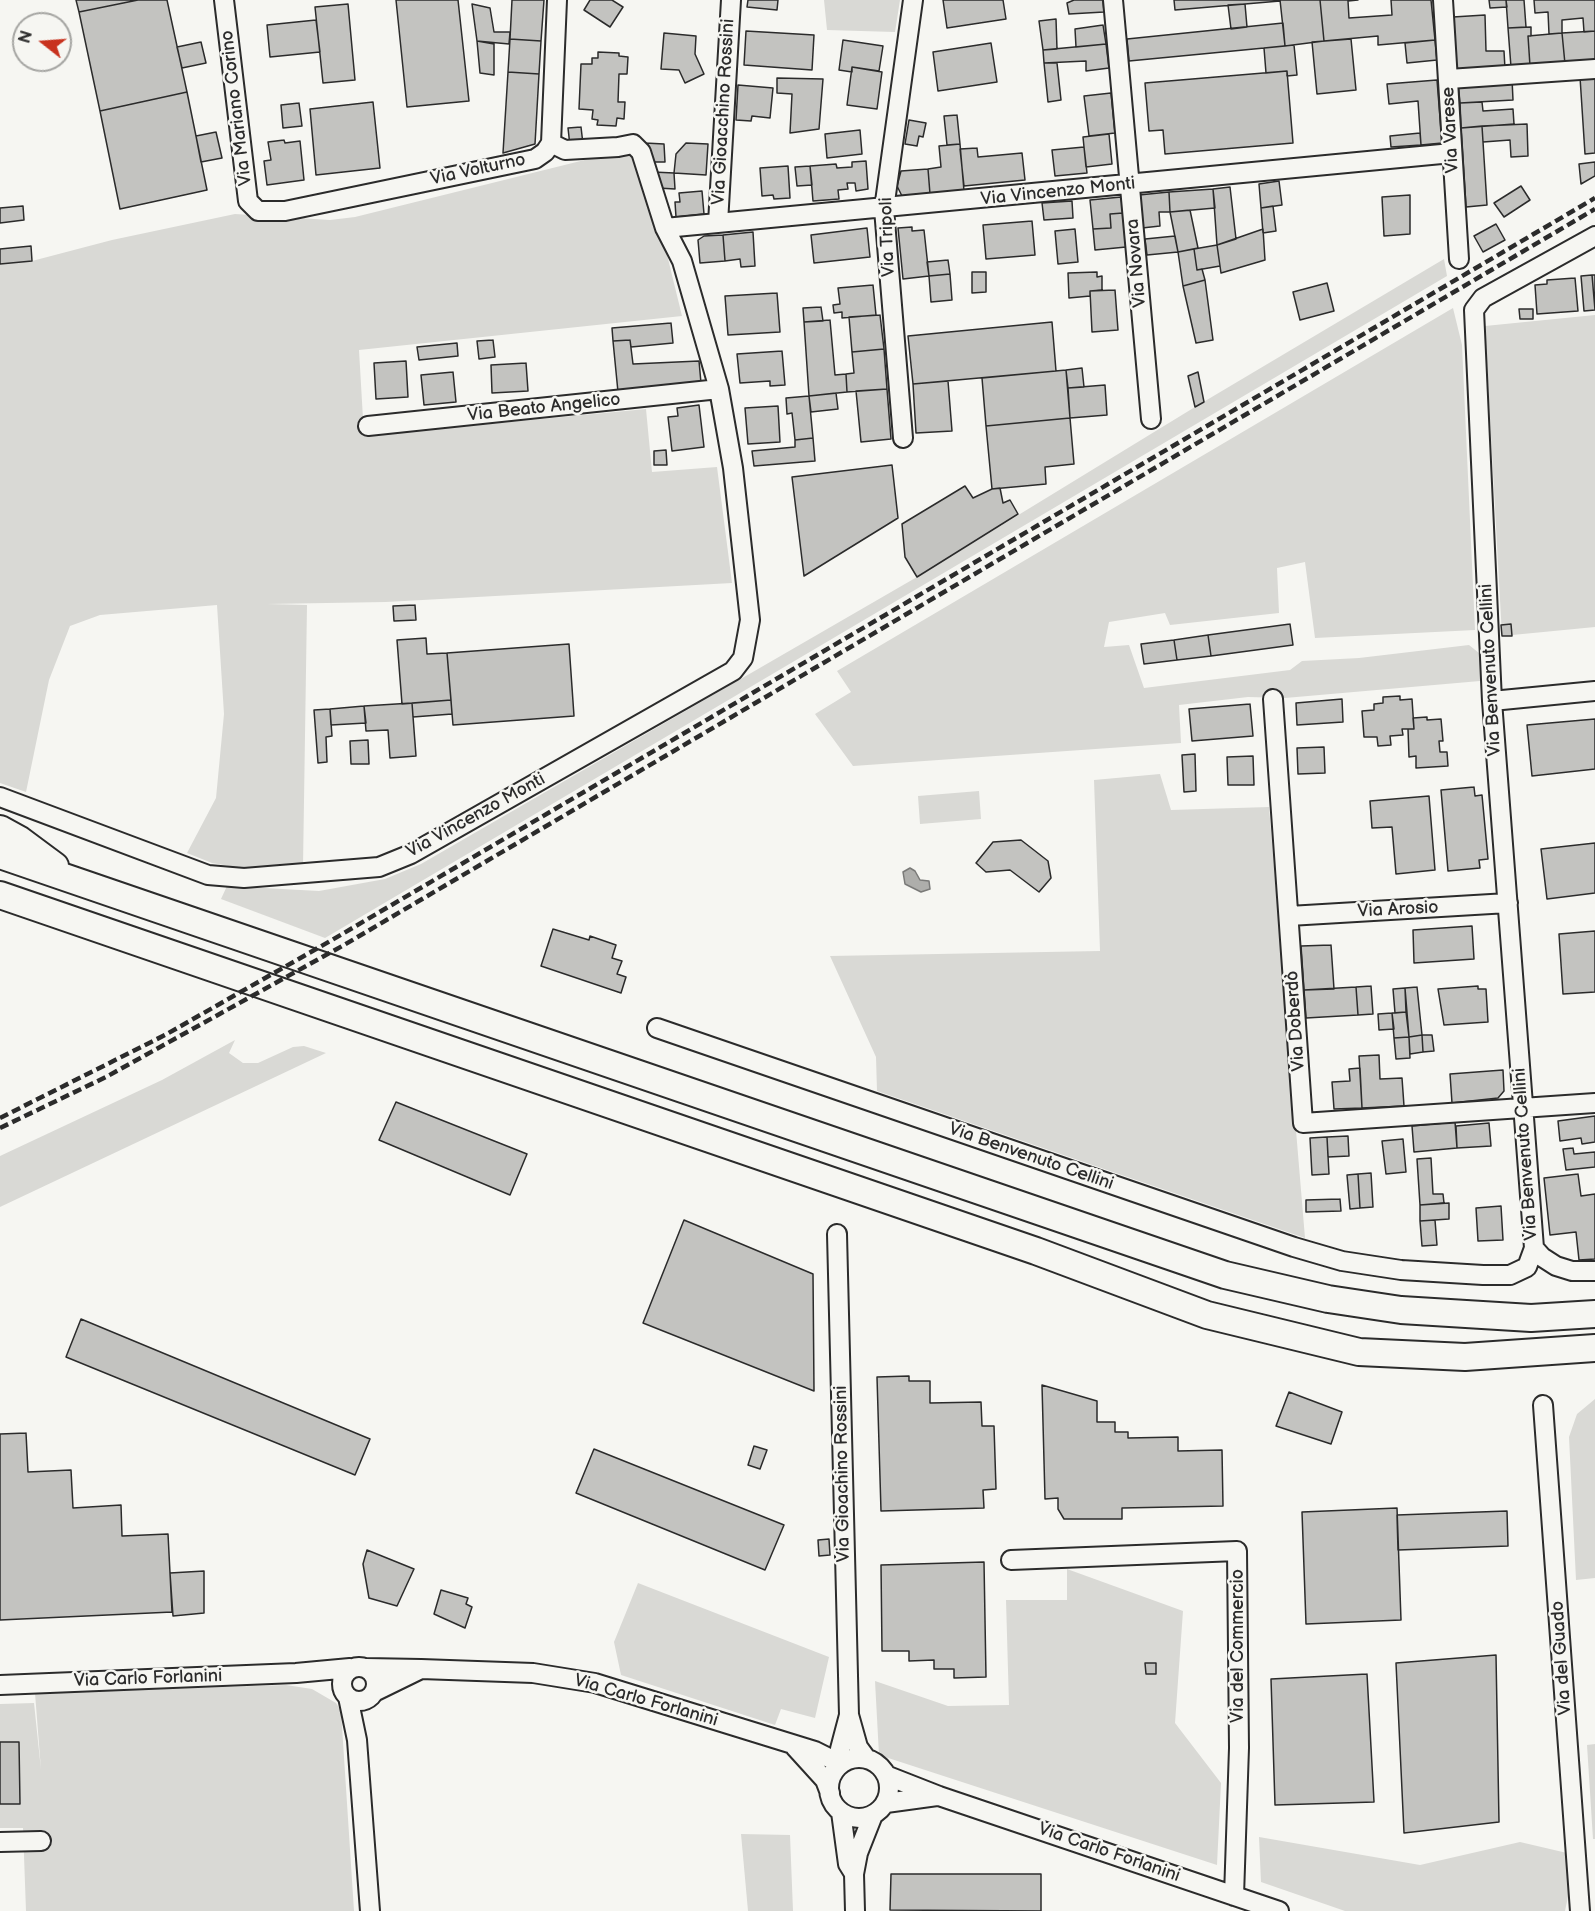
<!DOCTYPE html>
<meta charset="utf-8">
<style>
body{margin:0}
#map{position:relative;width:1595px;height:1911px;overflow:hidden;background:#f6f6f2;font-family:"Balsamiq Sans",sans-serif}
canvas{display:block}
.north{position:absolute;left:12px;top:12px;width:60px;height:60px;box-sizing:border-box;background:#f6f6f2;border:2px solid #a5a5a2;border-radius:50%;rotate:287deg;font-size:16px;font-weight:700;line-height:24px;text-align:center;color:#2b2b2b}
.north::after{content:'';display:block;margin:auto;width:21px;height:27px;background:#c8321e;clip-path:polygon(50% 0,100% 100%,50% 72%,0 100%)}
</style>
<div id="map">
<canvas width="1595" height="1911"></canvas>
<div class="north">N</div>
</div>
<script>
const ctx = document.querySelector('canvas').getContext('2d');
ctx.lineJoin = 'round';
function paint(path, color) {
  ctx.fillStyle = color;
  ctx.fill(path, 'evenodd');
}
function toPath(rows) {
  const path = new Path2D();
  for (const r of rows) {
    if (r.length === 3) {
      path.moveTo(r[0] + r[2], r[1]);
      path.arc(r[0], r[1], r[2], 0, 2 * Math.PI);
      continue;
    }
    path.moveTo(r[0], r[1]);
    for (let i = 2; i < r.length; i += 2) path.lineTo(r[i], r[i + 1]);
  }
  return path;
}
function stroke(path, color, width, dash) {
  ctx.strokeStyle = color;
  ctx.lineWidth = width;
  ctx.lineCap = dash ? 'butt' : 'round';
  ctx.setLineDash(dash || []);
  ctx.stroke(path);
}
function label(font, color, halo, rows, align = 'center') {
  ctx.font = font + ' "Balsamiq Sans",sans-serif';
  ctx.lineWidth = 5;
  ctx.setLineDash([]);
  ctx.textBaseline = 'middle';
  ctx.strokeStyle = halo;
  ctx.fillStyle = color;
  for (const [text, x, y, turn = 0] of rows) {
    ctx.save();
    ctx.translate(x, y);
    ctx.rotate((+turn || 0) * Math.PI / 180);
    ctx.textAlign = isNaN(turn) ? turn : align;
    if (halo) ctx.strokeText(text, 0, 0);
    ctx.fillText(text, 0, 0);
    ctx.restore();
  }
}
paint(toPath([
 [824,0,900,0,895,32,827,30],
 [633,148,661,230,682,316,359,350,364,436,646,409,652,472,717,467,732,583,386,602,267,604,307,605,303,866,242,868,212,863,187,853,216,798,224,714,217,605,100,615,70,626,49,680,26,792,0,783,0,264,32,261,112,240,235,214,330,220,355,217],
 [1444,259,1447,276,325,938,221,899,227,886,319,891,385,879,421,864,917,577,1195,407],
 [1453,308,1462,345,1475,630,1315,638,1305,562,1277,568,1279,613,1170,625,1165,613,1109,622,1104,647,1129,645,1144,688,1290,670,1302,661,1359,658,1469,645,1479,653,1482,674,1480,681,1285,698,1248,697,1179,705,1181,743,853,766,815,714,851,692,837,671],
 [1595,315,1595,627,1502,636,1485,326],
 [1160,774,1171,810,1269,807,1305,1238,877,1091,876,1057,830,956,1100,951,1094,780],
 [979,791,981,819,920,824,918,796],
 [235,1040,229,1053,243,1063,258,1063,293,1047,304,1046,326,1053,0,1207,0,1156,162,1080],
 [1595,1399,1595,1578,1576,1580,1569,1437,1577,1414],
 [1067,1569,1183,1611,1175,1723,1221,1783,1217,1865,879,1755,875,1681,948,1706,1009,1705,1006,1600,1067,1600],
 [638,1583,829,1657,815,1718,781,1709,775,1725,621,1675,614,1642],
 [286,1685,312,1689,336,1703,341,1711,354,1911,26,1911,23,1828,0,1828,0,1704,34,1703,41,1770,35,1693],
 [1595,1744,1595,1839,1593,1839,1587,1745],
 [741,1834,790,1835,793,1911,748,1911],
 [1259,1837,1420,1865,1520,1842,1567,1853,1570,1887,1565,1911,1345,1911,1261,1882]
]), '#d9d9d5');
const water = toPath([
 [910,868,915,871,920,880,929,881,930,889,921,892,905,884,903,872,910,868]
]);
paint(water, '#aeaeab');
stroke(water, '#7a7a78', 1.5);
const building = toPath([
 [76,0,138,0,79,12,76,0],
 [138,0,167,0,187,92,100,111,79,12,138,0],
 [396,0,458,0,469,101,407,107,396,0],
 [512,0,544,0,541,41,510,39,512,0],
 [590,0,612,0,623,7,610,27,584,10,590,0],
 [748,0,778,0,777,10,747,7,748,0],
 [943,0,1003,0,1006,19,947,28,943,0],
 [1074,0,1103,0,1104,12,1069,14,1067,3,1074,0],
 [1174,0,1280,0,1280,1,1175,10,1174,0],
 [1320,0,1358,0,1348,1,1349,18,1392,15,1391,0,1431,0,1435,40,1378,45,1378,36,1324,41,1320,0],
 [1320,0,1324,41,1285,46,1280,0,1320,0],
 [1489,0,1506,0,1507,7,1490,8,1489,0],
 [1506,0,1524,0,1526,27,1508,28,1506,0],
 [1534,0,1595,0,1595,31,1584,32,1583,18,1562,20,1562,33,1549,34,1548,12,1535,13,1534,0],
 [348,4,355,80,323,83,315,7,348,4],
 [472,4,490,8,494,32,510,32,509,44,477,41,472,4],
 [1245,4,1247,27,1231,29,1228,5,1245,4],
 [1485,15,1486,51,1504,51,1505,69,1456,72,1453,17,1485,15],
 [1056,19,1057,49,1043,50,1039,21,1056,19],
 [316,20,320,52,270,57,267,25,316,20],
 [1283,23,1285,46,1129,61,1127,39,1283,23],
 [1103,25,1106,44,1076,47,1075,29,1103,25],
 [1531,27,1531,36,1528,36,1530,66,1511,67,1508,28,1531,27],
 [746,31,814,35,812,70,744,65,746,31],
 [1595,31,1595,62,1565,64,1562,33,1595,31],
 [664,33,696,36,695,54,704,74,685,83,679,70,661,69,664,33],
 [1562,33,1565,64,1530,66,1528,36,1562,33],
 [510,39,541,41,539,74,508,72,510,39],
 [1351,39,1356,90,1317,94,1312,42,1351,39],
 [843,40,883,46,879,71,852,67,852,72,839,70,843,40],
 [1435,40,1437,60,1407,63,1405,43,1435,40],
 [477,41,494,44,494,75,480,73,477,41],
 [201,42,206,63,182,68,177,47,201,42],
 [991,43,997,82,938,91,933,52,991,43],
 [1106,44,1109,68,1086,71,1086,61,1044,63,1043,50,1106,44],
 [1294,45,1297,75,1287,76,1287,71,1266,73,1264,48,1294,45],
 [598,52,619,53,619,56,628,57,627,74,619,74,618,102,625,102,624,119,617,118,616,126,597,125,598,120,592,119,593,110,579,109,581,64,592,64,592,58,598,58,598,52],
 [1044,63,1057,63,1061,100,1048,102,1044,63],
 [852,67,882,72,877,109,847,105,852,67],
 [1287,71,1293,143,1165,154,1163,130,1149,131,1145,83,1287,71],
 [508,72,539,74,535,144,503,153,508,72],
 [1595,76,1595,153,1585,154,1580,77,1595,76],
 [777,78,823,79,819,129,790,133,792,94,777,93,777,78],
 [1512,79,1513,100,1460,103,1458,82,1512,79],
 [1437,80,1442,143,1421,145,1418,101,1389,104,1387,84,1437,80],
 [738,85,773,88,770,118,752,116,751,121,736,120,738,85],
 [187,92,207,190,120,209,100,111,187,92],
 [1111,93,1115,133,1089,136,1084,96,1111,93],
 [373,102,380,168,316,175,310,109,373,102],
 [1482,102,1483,111,1513,109,1514,124,1461,128,1460,103,1482,102],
 [299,103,302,126,283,128,281,105,299,103],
 [957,115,960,144,947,145,944,116,957,115],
 [909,120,926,123,923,137,919,136,917,146,905,144,909,120],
 [1527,124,1528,156,1511,157,1510,140,1483,142,1482,126,1527,124],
 [1482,126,1487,205,1466,207,1461,128,1482,126],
 [581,127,583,144,570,146,568,128,581,127],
 [860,130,862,154,827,158,825,134,860,130],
 [216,132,222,158,201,162,196,136,216,132],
 [1420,133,1421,145,1391,147,1390,136,1420,133],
 [1109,134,1112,164,1086,167,1083,137,1109,134],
 [284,140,285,143,300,141,304,180,267,185,264,161,271,160,268,142,284,140],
 [645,143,664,144,665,162,650,162,645,143],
 [686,143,708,144,706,175,674,173,676,154,686,143],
 [960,144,964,191,930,194,928,169,941,167,939,146,960,144],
 [1084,147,1087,173,1055,176,1052,150,1084,147],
 [977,148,978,157,1022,153,1025,180,964,186,960,149,977,148],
 [866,161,868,189,856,191,855,183,847,183,848,189,838,190,839,199,813,201,810,166,836,164,837,168,852,167,852,162,866,161],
 [1595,162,1595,176,1581,184,1579,164,1595,162],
 [788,166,790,198,774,199,773,195,762,196,760,168,788,166],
 [810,166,812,185,797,186,795,167,810,166],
 [928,169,930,194,902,196,897,186,901,171,928,169],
 [653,172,674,173,675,189,658,188,653,172],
 [1279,181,1282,205,1261,208,1259,184,1279,181],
 [1521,186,1530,200,1504,217,1494,203,1521,186],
 [1230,187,1236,239,1217,245,1213,189,1230,187],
 [1213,189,1215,208,1170,212,1169,192,1213,189],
 [702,191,704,214,676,217,675,202,680,202,679,193,702,191],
 [1169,192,1170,212,1159,212,1160,226,1142,228,1139,195,1169,192],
 [1410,195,1410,234,1384,236,1382,197,1410,195],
 [1121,197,1123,213,1110,214,1111,228,1093,229,1090,200,1121,197],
 [1072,201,1073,218,1044,220,1042,203,1072,201],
 [23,206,24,220,0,223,0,208,23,206],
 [1273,206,1276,231,1263,233,1261,208,1273,206],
 [1190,210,1198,248,1178,252,1170,212,1190,210],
 [1123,213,1126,247,1095,250,1093,229,1111,228,1110,214,1123,213],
 [1032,221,1035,255,986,259,983,225,1032,221],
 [1496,224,1505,240,1483,252,1474,236,1496,224],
 [912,227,912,231,924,230,929,276,903,279,898,228,912,227],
 [867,228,870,257,814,263,811,235,867,228],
 [1075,229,1078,262,1058,264,1055,231,1075,229],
 [1263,229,1265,260,1221,273,1217,245,1263,229],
 [753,232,755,266,741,267,740,259,725,261,723,235,753,232],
 [723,235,725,261,700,263,698,240,704,236,723,235],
 [1175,236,1178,252,1147,255,1145,239,1175,236],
 [1217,245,1220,266,1197,270,1194,249,1217,245],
 [31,246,32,261,0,264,0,249,31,246],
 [1194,249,1197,270,1202,269,1205,280,1183,286,1178,252,1194,249],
 [948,260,950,274,929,276,927,262,948,260],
 [972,272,986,272,986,292,972,293,972,272],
 [1097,272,1097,277,1102,276,1102,290,1090,291,1090,296,1069,298,1068,273,1097,272],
 [950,274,952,300,931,302,929,276,950,274],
 [1592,275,1595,310,1584,311,1581,276,1592,275],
 [1592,275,1595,275,1595,310,1592,275],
 [1575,278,1578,311,1537,314,1535,285,1547,284,1547,280,1575,278],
 [1205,280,1213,340,1196,343,1183,286,1205,280],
 [1327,283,1334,311,1300,320,1293,292,1327,283],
 [873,285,876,315,842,318,842,312,834,313,833,305,840,304,838,288,873,285],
 [1115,290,1118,330,1092,332,1090,291,1115,290],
 [777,293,780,332,728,335,725,296,777,293],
 [821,307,823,321,804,322,803,308,821,307],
 [1519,309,1533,309,1533,319,1520,319,1519,309],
 [880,315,884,349,852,352,849,317,880,315],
 [830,320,835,375,846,374,847,392,809,396,804,322,830,320],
 [1052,322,1056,371,913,384,908,336,1052,322],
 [671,323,673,343,631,347,630,340,613,341,612,328,671,323],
 [493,340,495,357,479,359,477,341,493,340],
 [630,340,633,364,699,361,701,383,618,392,613,341,630,340],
 [457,343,458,356,419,360,417,347,457,343],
 [884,349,887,389,847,392,846,374,854,373,852,352,884,349],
 [782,351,785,385,770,386,770,381,740,383,737,354,782,351],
 [406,361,408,397,376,399,374,363,406,361],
 [526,363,528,391,492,393,491,365,526,363],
 [1082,368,1084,387,1068,388,1066,370,1082,368],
 [1066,370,1070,418,986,426,982,378,1066,370],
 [453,372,456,402,424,405,421,375,453,372],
 [1198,372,1204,402,1195,407,1188,376,1198,372],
 [948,381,952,431,916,433,913,384,948,381],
 [1105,385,1107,415,1070,418,1068,388,1105,385],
 [887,389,891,439,861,442,856,391,887,389],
 [836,393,838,409,811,412,809,396,836,393],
 [809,396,813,438,795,440,792,413,787,414,786,398,809,396],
 [699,405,704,447,672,451,668,417,678,416,677,408,699,405],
 [778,406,780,442,748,444,745,408,778,406],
 [1070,418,1074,464,1045,467,1046,484,992,489,986,426,1070,418],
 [813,438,815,461,754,466,752,451,795,447,795,440,813,438],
 [666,450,667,465,654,465,654,451,666,450],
 [892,465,898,518,804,576,792,477,892,465],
 [965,486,973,498,992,489,1000,488,1003,503,1010,500,1018,514,917,577,905,557,902,524,965,486],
 [415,605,416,620,394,621,393,606,415,605],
 [1290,624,1293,645,1211,656,1208,635,1290,624],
 [1511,624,1512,636,1502,636,1501,625,1511,624],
 [1208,635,1211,656,1177,660,1174,640,1208,635],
 [426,638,427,654,447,653,451,700,402,704,397,640,426,638],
 [1174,640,1177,660,1144,664,1141,644,1174,640],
 [569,644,574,716,453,725,447,653,569,644],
 [1400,696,1400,700,1412,699,1414,729,1402,729,1403,735,1390,736,1391,745,1378,746,1377,737,1364,737,1362,711,1374,710,1374,704,1383,703,1383,697,1400,696],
 [1342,699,1343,722,1297,725,1296,703,1342,699],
 [451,700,452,714,413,717,412,703,451,700],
 [412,703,416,756,390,758,388,730,366,731,364,706,412,703],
 [1250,704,1253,736,1192,741,1189,709,1250,704],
 [364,706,366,723,331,725,330,709,364,706],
 [330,709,332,736,326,737,327,762,318,763,314,710,330,709],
 [1427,717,1427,720,1441,719,1443,741,1439,741,1440,752,1447,752,1448,766,1416,768,1416,756,1409,757,1408,729,1414,729,1413,718,1427,717],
 [1595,719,1595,769,1532,776,1527,725,1595,719],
 [368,740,369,764,351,764,350,741,368,740],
 [1324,747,1325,773,1298,774,1297,748,1324,747],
 [1195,754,1196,791,1184,792,1182,755,1195,754],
 [1253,756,1254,785,1228,785,1227,757,1253,756],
 [1474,787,1475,796,1482,795,1488,859,1479,860,1480,868,1448,871,1441,790,1474,787],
 [1429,796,1435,870,1396,874,1392,827,1372,828,1370,801,1429,796],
 [1021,840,1048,861,1051,878,1039,892,1010,870,986,872,976,863,993,842,1021,840],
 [1595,843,1595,893,1547,899,1541,849,1595,843],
 [1472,926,1474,959,1414,963,1413,930,1472,926],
 [553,929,589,940,590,936,616,945,612,958,622,961,617,974,626,977,621,993,541,966,553,929],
 [1595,931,1595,992,1563,994,1559,934,1595,931],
 [1331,945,1334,989,1304,990,1301,946,1331,945],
 [1371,986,1373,1014,1358,1015,1356,987,1371,986],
 [1478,986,1478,989,1486,989,1488,1022,1444,1025,1438,989,1478,986],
 [1356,987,1358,1015,1306,1018,1304,990,1356,987],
 [1417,987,1422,1035,1409,1037,1405,988,1417,987],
 [1405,988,1406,1012,1395,1013,1393,989,1405,988],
 [1406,1012,1409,1037,1394,1038,1392,1013,1406,1012],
 [1392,1013,1394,1029,1379,1030,1378,1014,1392,1013],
 [1422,1035,1423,1052,1410,1054,1409,1037,1422,1035],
 [1422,1035,1432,1035,1434,1051,1423,1052,1422,1035],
 [1409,1037,1410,1058,1396,1059,1394,1038,1409,1037],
 [1379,1055,1380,1079,1402,1078,1404,1106,1362,1108,1359,1056,1379,1055],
 [1360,1068,1362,1108,1334,1109,1332,1082,1350,1081,1349,1069,1360,1068],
 [1503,1070,1504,1091,1498,1098,1452,1103,1450,1074,1503,1070],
 [396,1102,527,1154,510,1195,379,1140,396,1102],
 [1595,1116,1595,1142,1582,1144,1581,1138,1560,1141,1558,1121,1595,1116],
 [1455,1122,1457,1148,1414,1152,1412,1126,1455,1122],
 [1489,1123,1491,1146,1457,1148,1456,1126,1489,1123],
 [1348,1136,1349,1156,1328,1157,1327,1137,1348,1136],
 [1327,1137,1329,1174,1312,1175,1310,1138,1327,1137],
 [1403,1139,1406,1172,1386,1174,1382,1141,1403,1139],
 [1573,1148,1574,1154,1595,1152,1595,1167,1566,1170,1563,1149,1573,1148],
 [1431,1158,1433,1194,1443,1194,1444,1203,1420,1205,1417,1159,1431,1158],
 [1371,1173,1373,1207,1360,1208,1358,1174,1371,1173],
 [1358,1174,1360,1208,1350,1209,1347,1175,1358,1174],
 [1578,1174,1581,1196,1595,1194,1595,1259,1579,1260,1576,1232,1550,1235,1544,1178,1578,1174],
 [1340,1199,1341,1211,1306,1212,1306,1200,1340,1199],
 [1449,1203,1449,1219,1420,1221,1420,1205,1449,1203],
 [1501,1206,1503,1240,1478,1241,1476,1208,1501,1206],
 [684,1220,813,1274,814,1391,643,1323,684,1220],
 [1435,1220,1437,1245,1422,1246,1420,1221,1435,1220],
 [81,1319,370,1439,355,1475,66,1357,81,1319],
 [909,1376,909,1381,930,1381,930,1403,981,1402,982,1426,994,1426,996,1489,983,1490,984,1508,881,1511,877,1377,909,1376],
 [1042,1385,1097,1401,1097,1422,1115,1422,1115,1432,1128,1432,1128,1438,1178,1437,1178,1451,1222,1450,1223,1506,1122,1508,1122,1519,1064,1519,1058,1509,1058,1498,1045,1499,1042,1385],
 [1289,1392,1342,1412,1331,1444,1276,1426,1289,1392],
 [26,1433,28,1472,71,1470,73,1508,121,1505,122,1536,168,1534,172,1612,0,1620,0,1434,26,1433],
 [754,1446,767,1450,760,1469,748,1465,754,1446],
 [594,1449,784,1525,765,1570,576,1493,594,1449],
 [1397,1508,1401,1620,1306,1624,1302,1512,1397,1508],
 [1507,1511,1508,1546,1398,1550,1397,1515,1507,1511],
 [829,1539,830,1555,819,1556,818,1540,829,1539],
 [367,1550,414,1569,397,1606,369,1598,363,1564,367,1550],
 [984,1562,986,1677,954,1678,954,1669,934,1669,934,1660,909,1661,909,1651,882,1651,881,1565,984,1562],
 [204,1571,204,1613,173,1616,170,1573,204,1571],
 [441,1590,468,1598,466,1604,472,1607,465,1628,434,1614,441,1590],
 [1496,1655,1499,1822,1404,1833,1396,1663,1496,1655],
 [1145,1663,1156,1663,1156,1674,1146,1674,1145,1663],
 [1367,1674,1374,1802,1275,1805,1271,1679,1367,1674],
 [0,1742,19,1742,20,1804,0,1804,0,1742],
 [891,1874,1041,1874,1041,1911,890,1910,891,1874]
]);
paint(building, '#c3c3c0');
stroke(building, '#2b2b2b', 1.5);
const minor = toPath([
 [224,0,248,201,258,211,285,211,535,159,545,152,551,143,557,0],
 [1113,0,1151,419],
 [1443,0,1459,259],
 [1449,79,1595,69],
 [718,223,731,0],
 [665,228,1452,153],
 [368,426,719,389],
 [903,438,884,209,913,0],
 [1273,699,1303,1123,1595,1103],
 [1492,701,1595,691],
 [0,797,208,875,244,878,379,867,411,854,733,671,743,658,750,620,733,468,719,389,682,261,665,228,641,152,633,144,618,147,565,150,551,143],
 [1289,916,1508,903],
 [657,1028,1294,1247,1342,1261,1401,1270,1483,1275,1510,1275,1527,1267,1534,1248,1492,701,1474,310,1483,298,1595,236],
 [837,1234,849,1715,858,1747,866,1758],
 [1534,1248,1542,1257,1556,1266,1572,1271,1595,1271],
 [1543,1405,1580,1911],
 [1011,1560,1237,1551,1239,1748,1234,1896],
 [359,1684,17],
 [366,1668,421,1669,374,1692],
 [421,1669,533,1673,595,1683,815,1751,841,1764],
 [0,1685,296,1673,350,1668],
 [348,1697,357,1740,370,1911],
 [795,1747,825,1780,830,1793],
 [859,1788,30],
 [841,1764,840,1749,849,1715],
 [888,1776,939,1796,1279,1911],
 [886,1803,937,1796],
 [841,1812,848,1864,853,1872],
 [0,1842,41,1841],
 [855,1911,854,1874,858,1853,873,1815]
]);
const highway = toPath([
 [0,829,20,840,55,866],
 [0,855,1225,1275,1328,1299,1401,1310,1531,1318,1595,1314],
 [0,895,1036,1251,1207,1315,1359,1352,1465,1357,1595,1348]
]);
stroke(minor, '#2b2b2b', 22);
stroke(highway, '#2b2b2b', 30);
stroke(minor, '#f6f6f2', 18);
stroke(highway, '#f6f6f2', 26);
stroke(toPath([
 [0,1118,165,1035,332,940,1595,198],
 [0,1128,106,1077,344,945,1595,209]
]), '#2b2b2b', 4.5, [9, 4.5]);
label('18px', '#2b2b2b', '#f6f6f2', [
 ["Via Mariano Corino",237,108,-97],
 ["Via Gioacchino Rossini",724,112,-87],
 ["Via Varese",1451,130,-93],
 ["Via Volturno",478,170,-12],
 ["Via Vincenzo Monti",1058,192,-6],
 ["Via Tripoli",888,237,-92],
 ["Via Novara",1137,263,-95],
 ["Via Beato Angelico",544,408,-6],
 ["Via Benvenuto Cellini",1491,670,-93],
 ["Via Vincenzo Monti",476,816,-29],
 ["Via Arosio",1398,910,-3],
 ["Via Doberdò",1296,1021,-94],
 ["Via Benvenuto Cellini",1526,1154,-94],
 ["Via Benvenuto Cellini",1031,1157,19],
 ["Via Gioachino Rossini",843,1474,-91],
 ["Via del Commercio",1238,1646,-90],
 ["Via del Guado",1562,1658,-94],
 ["Via Carlo Forlanini",148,1679,-2],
 ["Via Carlo Forlanini",646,1701,16],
 ["Via Carlo Forlanini",1109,1853,19]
]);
</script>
